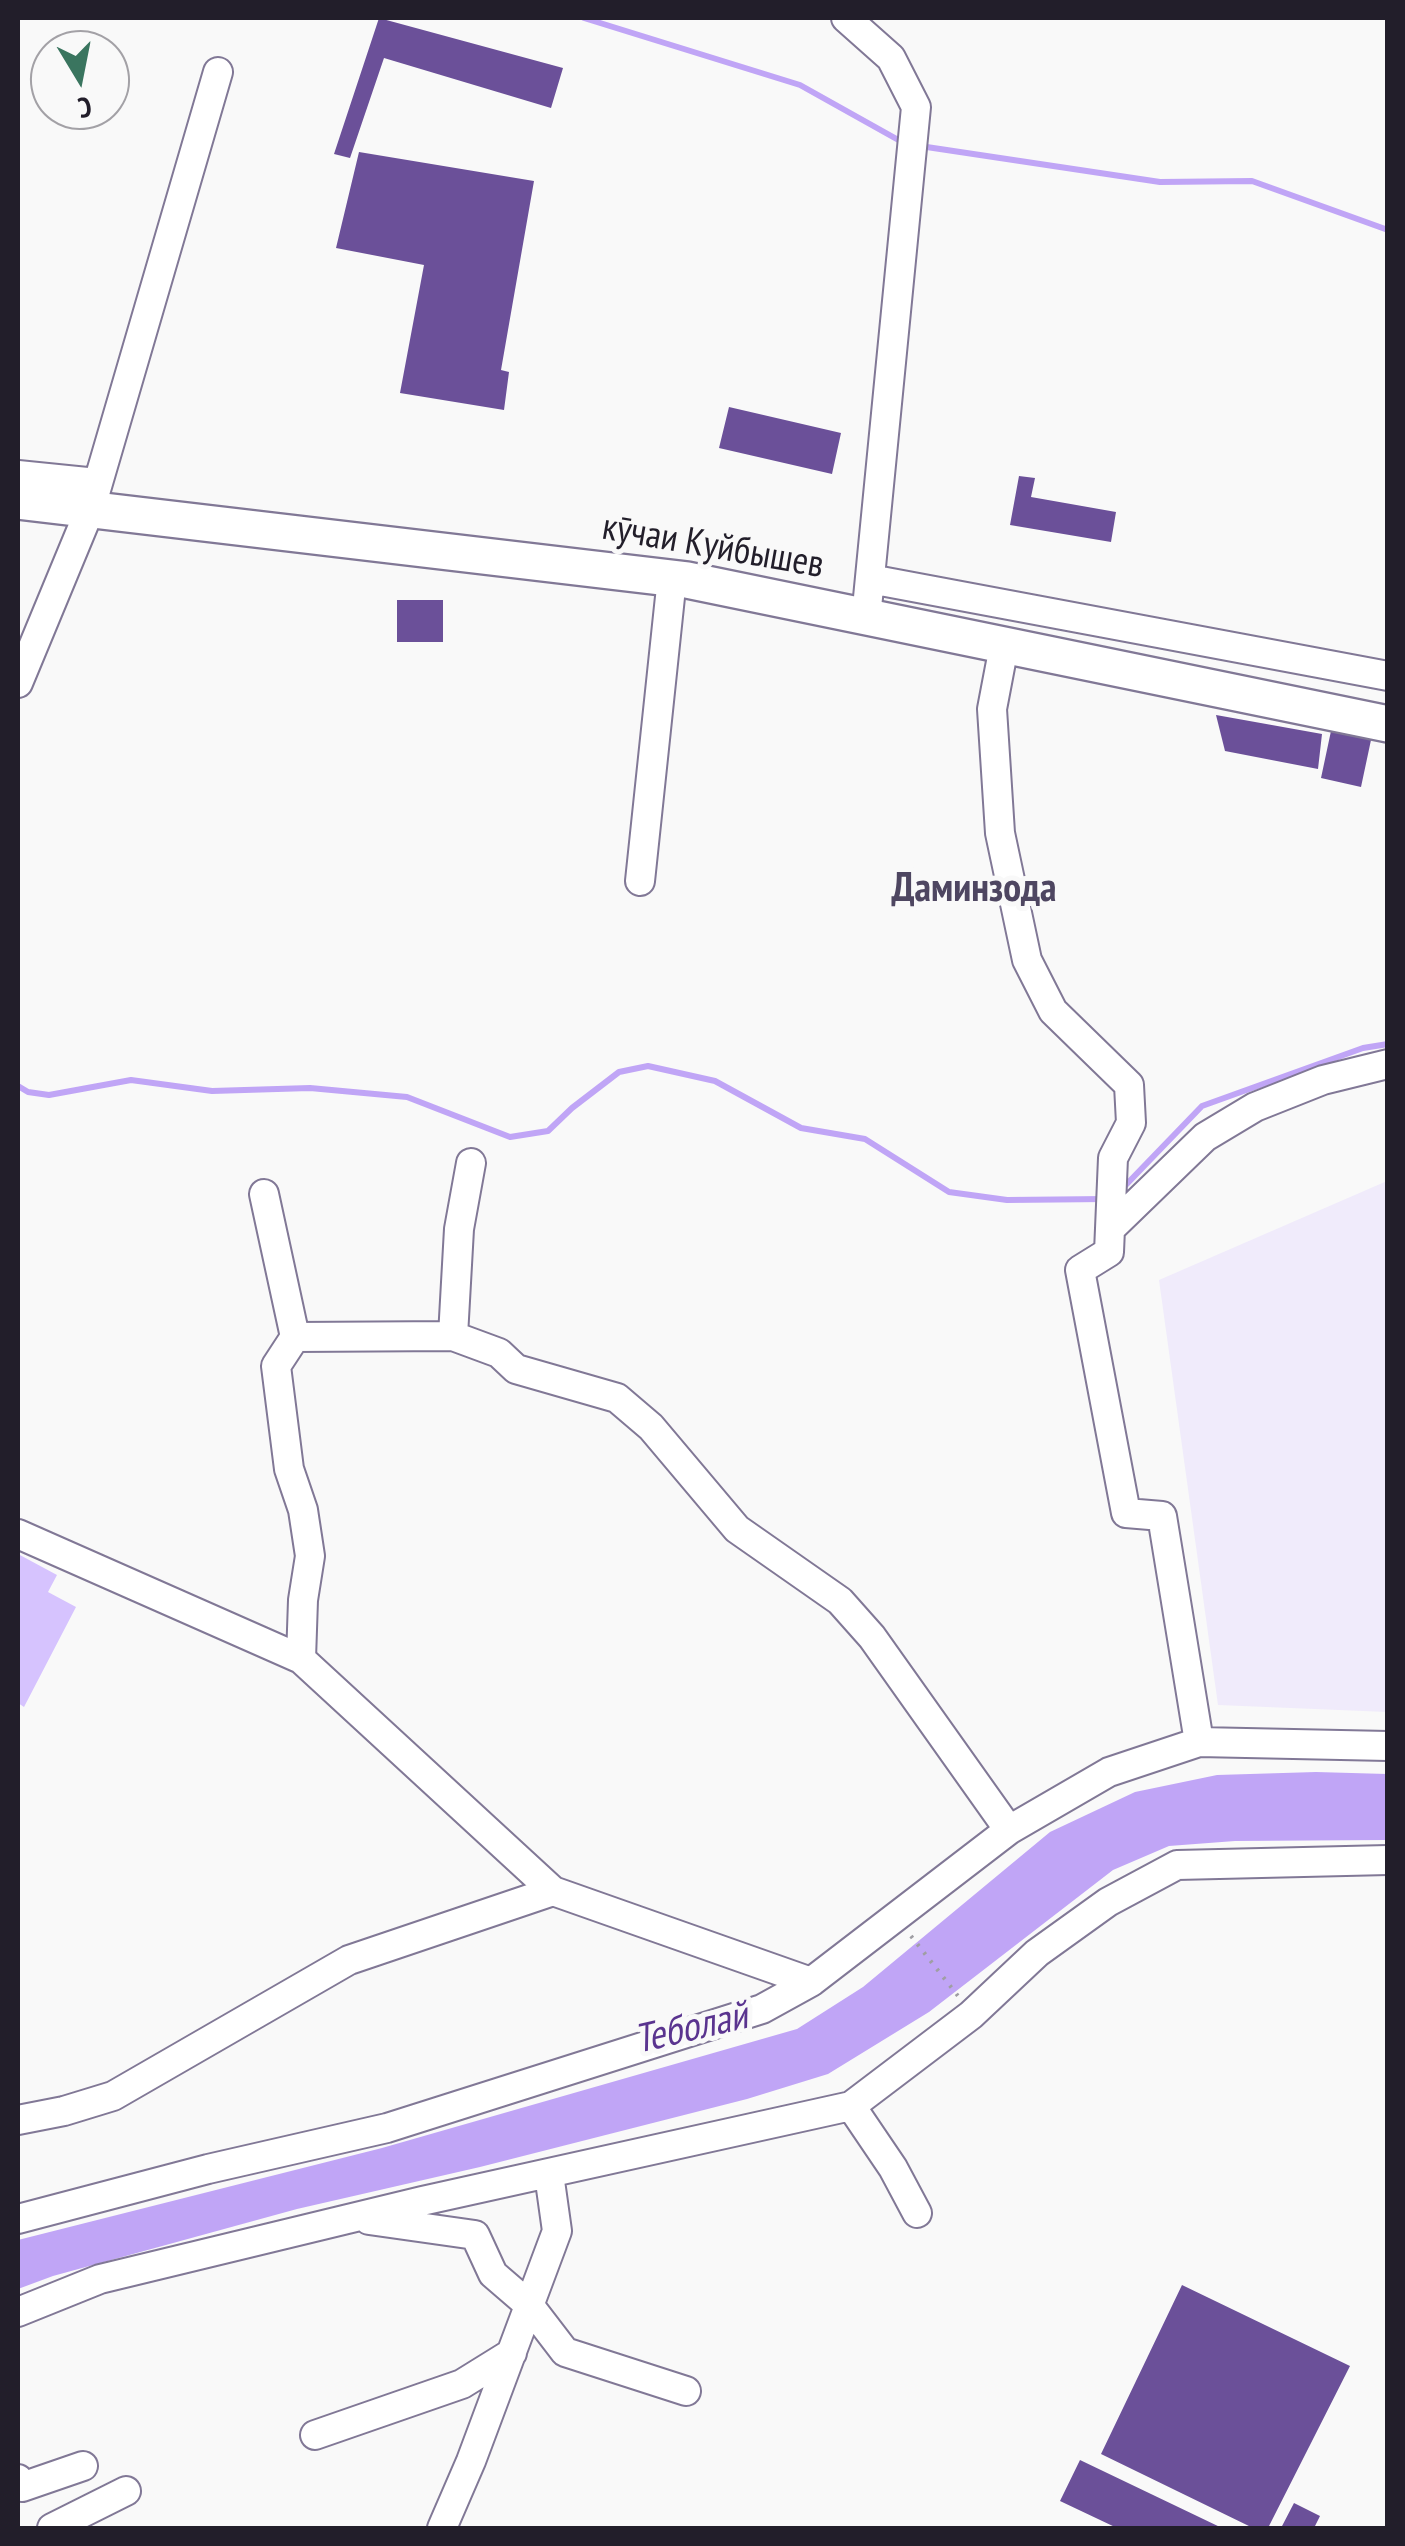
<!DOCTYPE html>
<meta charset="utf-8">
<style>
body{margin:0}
#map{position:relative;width:1405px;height:2546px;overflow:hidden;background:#f9f9f9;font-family:"PT Sans Narrow",sans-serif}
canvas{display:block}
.frame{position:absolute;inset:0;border:20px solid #221e2a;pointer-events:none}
.north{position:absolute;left:30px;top:30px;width:100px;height:100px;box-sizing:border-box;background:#f9f9f9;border:2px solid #a3a1a6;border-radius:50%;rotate:170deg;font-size:28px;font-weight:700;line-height:40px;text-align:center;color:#221e2a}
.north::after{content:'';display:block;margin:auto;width:35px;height:45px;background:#3a755f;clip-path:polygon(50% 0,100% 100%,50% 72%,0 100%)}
</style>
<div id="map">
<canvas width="1405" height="2546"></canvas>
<div class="frame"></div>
<div class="north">С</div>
</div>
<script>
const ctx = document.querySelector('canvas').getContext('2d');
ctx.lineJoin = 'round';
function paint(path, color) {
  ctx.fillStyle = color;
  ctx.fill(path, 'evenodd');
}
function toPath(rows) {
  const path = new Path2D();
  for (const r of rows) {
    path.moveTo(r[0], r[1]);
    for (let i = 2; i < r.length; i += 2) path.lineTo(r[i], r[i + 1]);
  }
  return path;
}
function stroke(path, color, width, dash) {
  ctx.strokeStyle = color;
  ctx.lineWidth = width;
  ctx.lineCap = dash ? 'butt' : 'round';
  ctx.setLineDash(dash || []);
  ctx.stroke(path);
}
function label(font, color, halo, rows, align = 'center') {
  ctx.font = font + ' "PT Sans Narrow",sans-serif';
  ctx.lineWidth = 10;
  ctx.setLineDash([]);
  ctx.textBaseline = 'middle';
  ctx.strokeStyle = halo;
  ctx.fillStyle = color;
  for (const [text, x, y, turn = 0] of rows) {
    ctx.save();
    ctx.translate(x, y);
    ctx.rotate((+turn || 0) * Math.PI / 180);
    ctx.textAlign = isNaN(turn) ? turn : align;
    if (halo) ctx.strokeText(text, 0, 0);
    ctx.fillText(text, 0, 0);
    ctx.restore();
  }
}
paint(toPath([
 [1387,1181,1387,1712,1218,1705,1159,1280]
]), '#f0ebfb');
paint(toPath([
 [18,1554,57,1575,48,1592,76,1607,24,1707,18,1703]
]), '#d6c3fe');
paint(toPath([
 [1316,1772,1387,1774,1387,1840,1235,1841,1169,1846,1113,1870,929,2012,828,2074,747,2099,480,2167,297,2209,53,2276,18,2289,18,2240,382,2148,797,2029,863,1987,1050,1832,1135,1792,1217,1775]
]), '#c0a5f6');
stroke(toPath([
 [584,18,800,85,902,142],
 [920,146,1160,182,1252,181,1388,230],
 [18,1086,28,1092,49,1095,131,1080,212,1091,310,1088,407,1097,510,1137,548,1131,572,1108,619,1072,648,1066,715,1081,801,1128,865,1139,949,1192,1007,1200,1106,1199],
 [1121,1190,1202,1106,1363,1048,1388,1044]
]), '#c0a5f6', 6);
paint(toPath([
 [379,18,563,68,551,108,384,58,350,158,334,154],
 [359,152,534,181,501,370,509,372,504,410,400,393,424,265,336,248],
 [729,407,841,433,832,474,719,448],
 [1019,476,1035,478,1031,497,1116,512,1111,542,1010,525],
 [397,600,443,600,443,642,397,642],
 [1216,715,1322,734,1318,769,1225,751],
 [1331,731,1371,740,1361,787,1321,778],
 [1182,2285,1350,2366,1268,2528,1253,2528,1101,2454],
 [1080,2460,1222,2528,1117,2528,1060,2501],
 [1294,2503,1320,2516,1314,2528,1281,2528]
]), '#6b5099');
const minor = toPath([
 [846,18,891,58,916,107,866,618],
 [18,475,97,483],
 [870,579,1388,676],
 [1004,646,992,709,1000,833,1027,960,1053,1011,1129,1085,1131,1123,1113,1158,1109,1252,1080,1270,1126,1513,1162,1516,1199,1742],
 [18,683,91,507,218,72],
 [640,881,672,578],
 [264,1194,295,1337,276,1366,289,1469,303,1510,310,1556,303,1600,301,1659],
 [1110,1229,1205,1137,1255,1107,1323,1080,1388,1064],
 [453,1336,459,1229,471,1163],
 [295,1337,453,1336,499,1353,516,1369,617,1398,651,1427,737,1529,840,1601,872,1637,1009,1830],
 [18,1534,301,1659,553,1891],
 [851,2106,893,2168,917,2213],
 [18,2120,64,2111,113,2096,349,1960,553,1891,811,1982,1009,1830,1109,1772,1199,1742,1388,1746],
 [18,2219,208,2169,387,2128,762,2009,811,1982],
 [369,2220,475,2235,493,2274,529,2305,565,2352,686,2391],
 [18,2312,100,2279,422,2201,851,2106,971,2015,1037,1953,1108,1902,1177,1865,1388,1860],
 [315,2435,462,2384,512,2353],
 [18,2479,22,2487,83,2466],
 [52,2528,126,2491],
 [442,2528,471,2461,557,2231,549,2174]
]);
const major = toPath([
 [18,501,687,580,1388,724]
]);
stroke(minor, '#817896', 32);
stroke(major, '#817896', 40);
stroke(toPath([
 [911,1936,958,1996]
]), '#9f9ea3', 4, [2.5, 8]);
stroke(minor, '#fff', 28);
stroke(major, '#fff', 35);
label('38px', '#221e2a', '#f9f9f9', [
 ["кӯчаи Куйбышев",713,547,10]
]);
label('bold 40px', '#4e4661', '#f9f9f9', [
 ["Даминзода",974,890]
]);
label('italic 40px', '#5a348f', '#f9f9f9', [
 ["Теболай",691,2029,-13]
]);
</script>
